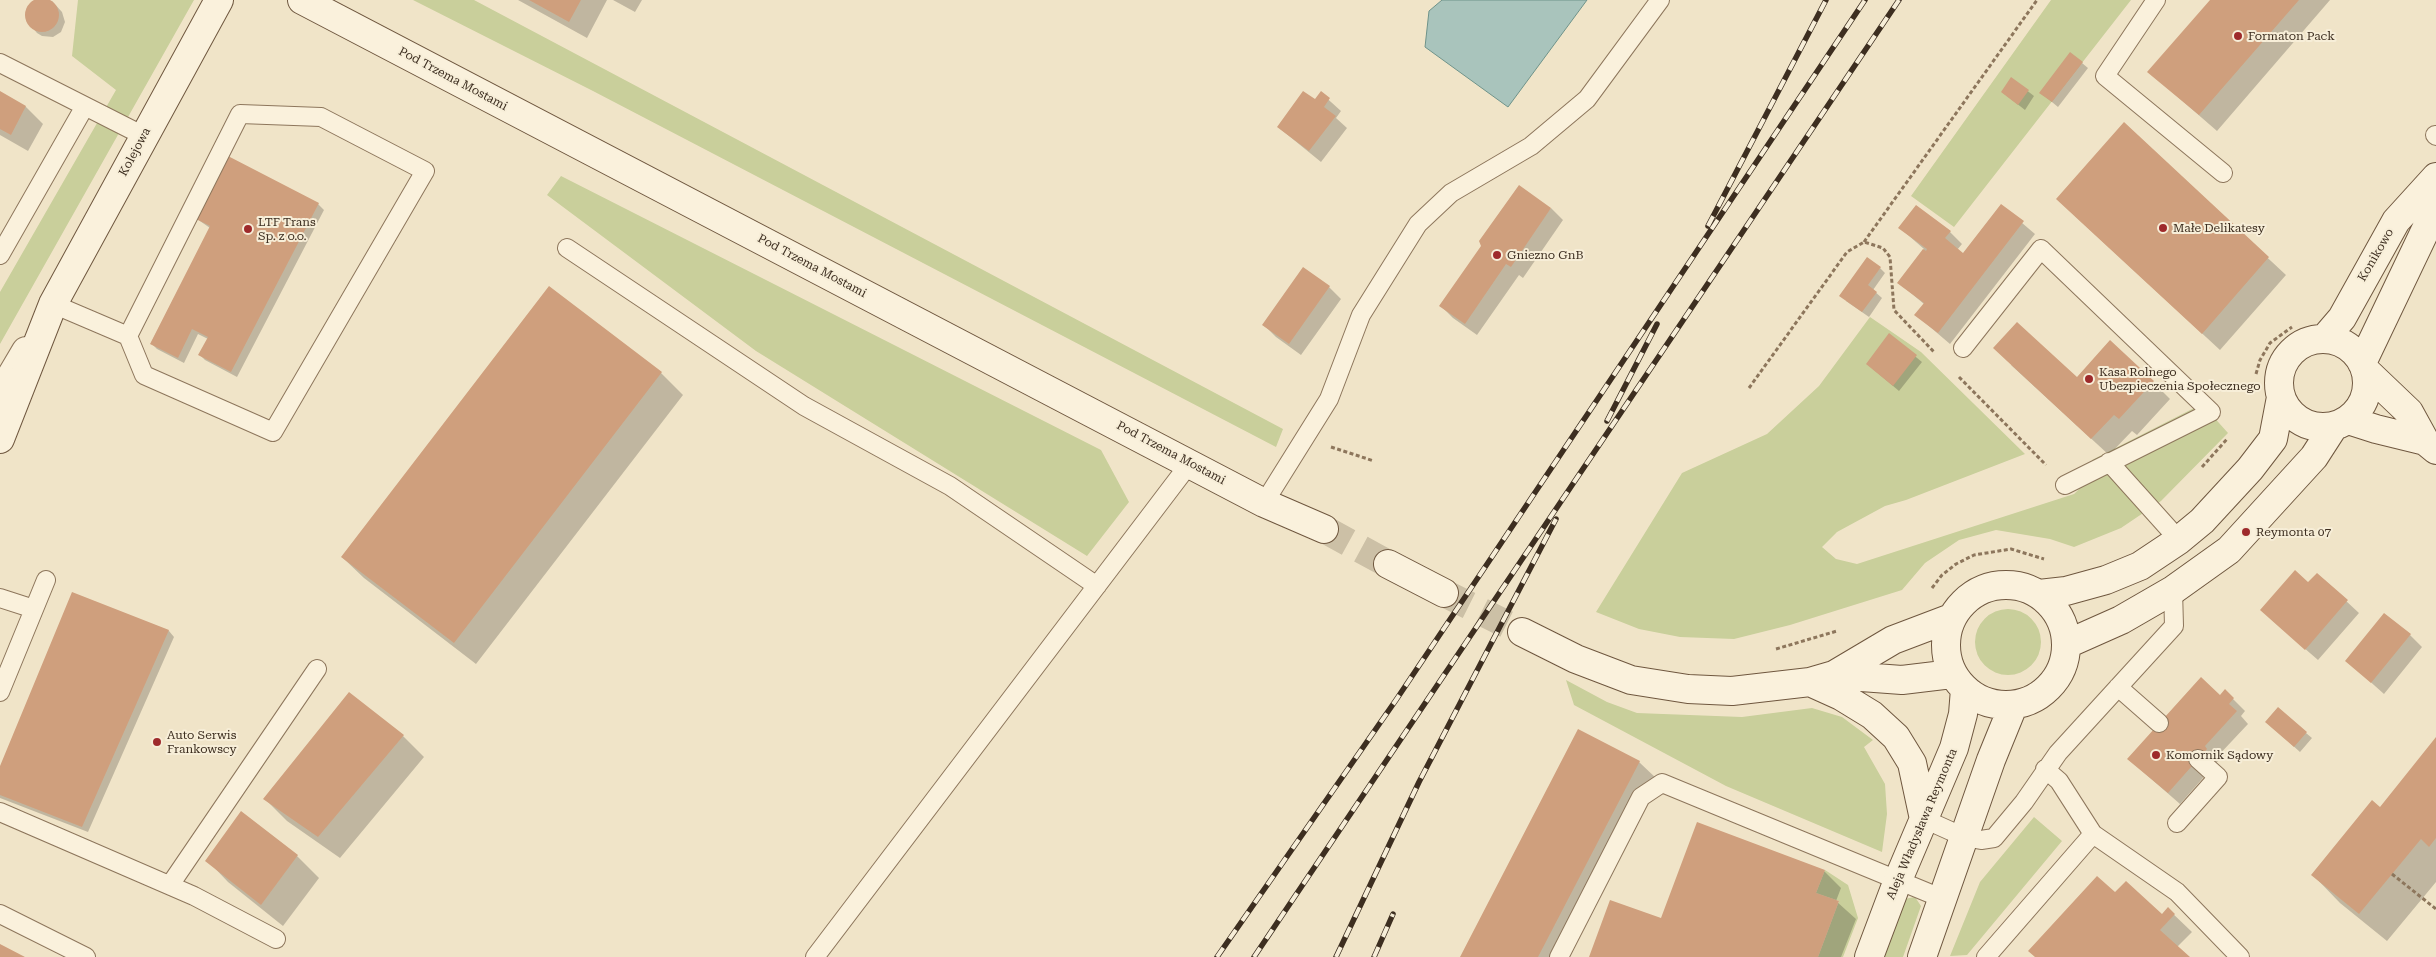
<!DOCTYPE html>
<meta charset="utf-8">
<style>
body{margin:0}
canvas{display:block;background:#f0e4c8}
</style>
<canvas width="2436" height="957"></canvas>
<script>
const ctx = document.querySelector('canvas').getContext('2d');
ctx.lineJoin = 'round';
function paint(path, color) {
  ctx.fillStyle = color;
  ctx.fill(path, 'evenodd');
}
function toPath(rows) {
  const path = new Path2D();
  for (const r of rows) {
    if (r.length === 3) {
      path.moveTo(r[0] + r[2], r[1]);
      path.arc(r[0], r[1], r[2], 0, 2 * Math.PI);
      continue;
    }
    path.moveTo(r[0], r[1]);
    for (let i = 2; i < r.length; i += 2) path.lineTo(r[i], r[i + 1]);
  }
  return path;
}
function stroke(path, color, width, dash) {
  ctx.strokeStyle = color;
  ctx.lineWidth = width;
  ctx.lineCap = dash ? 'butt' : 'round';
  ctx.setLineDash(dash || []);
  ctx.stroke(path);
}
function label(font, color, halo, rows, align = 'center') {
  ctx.font = font + ' "Roboto Serif",serif';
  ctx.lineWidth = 4;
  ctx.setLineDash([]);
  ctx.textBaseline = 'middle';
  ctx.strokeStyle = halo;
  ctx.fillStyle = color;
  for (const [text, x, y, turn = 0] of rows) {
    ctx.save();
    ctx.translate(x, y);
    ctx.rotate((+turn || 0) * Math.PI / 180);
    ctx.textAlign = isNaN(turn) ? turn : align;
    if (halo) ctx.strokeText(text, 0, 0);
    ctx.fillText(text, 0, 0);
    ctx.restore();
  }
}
paint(toPath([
 [78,0,194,0,0,344,0,292,116,90,72,56],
 [413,0,474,0,1283,429,1276,447,593,91],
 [2051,0,2131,0,1954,227,1911,196],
 [561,176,1101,450,1129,502,1087,556,756,351,547,195],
 [1870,317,1921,352,2025,454,1906,500,1885,506,1837,532,1822,547,1836,559,1857,564,2074,494,2100,469,2092,460,2202,404,2228,433,2161,501,2121,528,2074,547,2050,539,1996,530,1959,540,1925,563,1902,590,1790,625,1734,639,1680,637,1639,629,1596,612,1682,473,1767,434,1819,386],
 [2008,642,33],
 [1566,680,1607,702,1637,713,1742,717,1812,708,1842,717,1873,740,1864,747,1885,784,1887,814,1882,852,1726,786,1574,705],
 [2034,817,2062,841,1967,955,1950,956,1980,882],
 [1825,870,1848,885,1858,918,1843,957,1818,957,1839,901,1816,893],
 [1915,897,1921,906,1903,957,1881,957,1904,899]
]), '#c9cf9b');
const water = toPath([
 [1442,0,1587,0,1508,107,1425,47,1429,11,1442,0]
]);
paint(water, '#a9c4bc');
stroke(water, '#6f938a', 1);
paint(toPath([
 [37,0,52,1,62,12,65,22,61,32,53,37,42,36,37,33,31,26,26,16,26,11,32,2],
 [518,0,607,0,587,38],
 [613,0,642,0,635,12],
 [2212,0,2330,0,2217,131,2149,72],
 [2082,63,2088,68,2058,107,2041,93],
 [2012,79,2034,96,2025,110,2002,92],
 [0,93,26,107,43,124,28,151,0,135],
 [1321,93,1341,111,1336,118,1347,128,1321,162,1278,127,1315,101],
 [2124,124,2286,275,2220,350,2075,216],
 [318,204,324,210,237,377,205,360,200,355,208,339,198,334,184,363,157,349,151,343,210,228,197,219],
 [2001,205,2035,234,1950,344,1916,315,1924,304,1899,283,1924,249,1900,228,1950,232,1962,244,1957,250,1963,254],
 [1551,208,1563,220,1523,278,1519,275,1477,335,1453,318,1441,306],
 [1880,268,1885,273,1873,290,1882,298,1869,317,1846,301],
 [1329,287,1341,299,1301,355,1276,337,1264,325],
 [550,288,661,373,683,395,476,664,364,578,342,557],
 [1889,335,1922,362,1899,391,1873,369],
 [2011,365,2077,379,2153,382,2170,399,2137,435,2132,431,2109,455],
 [2317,574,2359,613,2318,660,2273,621],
 [73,594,169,631,174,637,88,832,0,798,0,769],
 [2410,635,2422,647,2384,694,2347,661],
 [2225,691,2245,711,2241,716,2248,724,2216,758,2218,761,2180,804,2141,770],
 [2272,727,2306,733,2312,738,2300,752],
 [403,736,424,757,340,858,287,821,265,799],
 [2436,739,2436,882,2387,941,2340,903,2313,875,2380,808],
 [1639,762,1657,779,1564,957,1461,957],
 [241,813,297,856,319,878,283,926,228,882,207,860],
 [1824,871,1841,888,1836,901,1856,919,1841,957,1591,957,1662,920],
 [2168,909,2192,932,2177,947,2188,957,2036,957,2162,916]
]), '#0003');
paint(toPath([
 [42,15,17],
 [529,0,581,0,569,22],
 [2210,0,2299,0,2199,115,2147,72],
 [2070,52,2083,62,2052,102,2039,93],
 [2011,77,2029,90,2018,105,2001,92],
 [0,91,26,106,11,135,0,129],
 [1303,91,1315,99,1321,91,1330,98,1324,107,1336,116,1309,151,1277,127],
 [2124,122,2269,257,2202,334,2056,199],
 [228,156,319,203,231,372,198,355,208,337,192,329,178,358,150,344,210,226,196,219],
 [1519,185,1551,208,1511,267,1506,264,1465,324,1439,306,1481,246,1479,241],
 [2001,204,2024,221,1938,333,1914,315,1924,303,1897,283,1923,249,1926,251,1927,249,1898,228,1916,205,1951,231,1945,238,1963,253],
 [1867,257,1881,267,1868,285,1877,292,1862,312,1839,296],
 [1303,267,1330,286,1289,344,1262,325],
 [549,286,662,372,454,643,341,557],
 [2017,322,2077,377,2110,340,2154,381,2119,419,2114,415,2091,439,1993,348],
 [1889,333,1917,355,1893,386,1866,364],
 [2295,570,2308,582,2317,573,2348,600,2305,650,2260,610],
 [72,592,169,630,82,827,0,795,0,766],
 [2384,613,2411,634,2371,683,2345,661],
 [2201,677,2220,695,2225,689,2234,698,2229,704,2237,711,2205,746,2207,749,2168,793,2127,759],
 [349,692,404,735,318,837,263,799],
 [2278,707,2307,732,2294,747,2265,722],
 [1578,729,1640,761,1538,957,1460,957],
 [2436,737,2436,838,2429,847,2421,839,2359,914,2311,875,2372,800,2380,807],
 [241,811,298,855,261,905,205,861],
 [1697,822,1825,870,1816,893,1839,901,1818,957,1589,957,1610,900,1661,918],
 [2097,876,2115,892,2126,881,2162,914,2168,907,2175,914,2160,930,2190,957,2035,957,2028,951],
 [0,944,25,957,0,957]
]), '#cf9f7d');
stroke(toPath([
 [1324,529,1388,564],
 [1444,593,1522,632]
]), '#ccc0a6', 28, [28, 14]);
const lane = toPath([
 [2156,0,2105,76,2223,173],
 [0,63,144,136],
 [240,114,321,117,425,171,273,432,144,375,128,336,240,114],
 [2435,135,2436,136],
 [567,248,804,406,950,486,1097,586],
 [0,255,85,106],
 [53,304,128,336],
 [1963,348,2041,249,2211,412,2065,485],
 [2109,462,2179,540],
 [1264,503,1329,399,1361,315,1418,224,1451,193,1531,146,1587,99,1660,0],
 [0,598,34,609],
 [2118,687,2159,723],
 [0,692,46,580],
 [0,812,194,896,276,939],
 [1924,819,1964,837,1981,840,1994,838,2024,802,2058,753,2174,626,2173,590],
 [2177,823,2218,777,2198,759],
 [2093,834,2177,892,2240,957],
 [170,885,317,669],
 [0,914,86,957],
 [815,957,1190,463],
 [1559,957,1641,797,1662,783,1941,898],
 [1986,957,2093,834,2059,781,2045,769]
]);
const street = toPath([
 [0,395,26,351]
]);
const secondary = toPath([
 [302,0,1264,503,1324,529],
 [2323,383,44],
 [2324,339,2342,318,2396,221,2436,177],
 [2362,363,2436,208],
 [2366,371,2409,412,2425,441,2436,450],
 [2348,420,2376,429,2425,441],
 [0,439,53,304,219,0],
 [1388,564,1444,593],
 [2006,645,60],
 [2039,594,2066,591,2106,580,2140,566,2179,540,2202,521,2250,469,2273,439,2281,397],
 [1522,632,1576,659,1631,680,1688,689,1732,691,1810,682,1834,675,1893,640,1951,618],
 [2067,644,2121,620,2173,590,2229,550,2314,457,2334,426],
 [1834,675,1902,680,1952,674],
 [1810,682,1841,696,1872,715,1896,737,1912,763,1924,819],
 [1869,957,1898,880,1954,748,1963,714,1965,689],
 [1922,957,1991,760,2013,706]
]);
stroke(lane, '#8d765c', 20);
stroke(street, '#8d765c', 30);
stroke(secondary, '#6f573f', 30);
stroke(toPath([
 [1864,242,2037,0],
 [2256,374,2260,360,2270,343,2292,327],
 [1959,377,2046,465],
 [1749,388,1847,252,1864,242,1883,248,1890,257,1894,310,1935,353],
 [1331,447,1374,461],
 [2202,467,2228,438],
 [1932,588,1942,575,1956,564,1974,555,2011,549,2044,559],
 [1776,649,1837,631],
 [2392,874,2436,909]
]), '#8d765c', 3, [4, 2.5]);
stroke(lane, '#faf1dc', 18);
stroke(street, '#faf1dc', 28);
stroke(secondary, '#faf1dc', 28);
const rail = toPath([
 [1708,226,1826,0],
 [1607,421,1657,324],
 [1217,957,1396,700,1865,0],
 [1254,957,1899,0],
 [1336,957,1419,782,1556,519],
 [1374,957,1393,914]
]);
stroke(rail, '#3d2e20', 5.5);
stroke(rail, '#f7eed8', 4, [11]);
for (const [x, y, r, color] of [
 [2238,36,5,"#9e2a2b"],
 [2163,228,5,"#9e2a2b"],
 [248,229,5,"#9e2a2b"],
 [1497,255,5,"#9e2a2b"],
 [2089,379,5,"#9e2a2b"],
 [2246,532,5,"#9e2a2b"],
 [157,742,5,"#9e2a2b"],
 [2156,755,5,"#9e2a2b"]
]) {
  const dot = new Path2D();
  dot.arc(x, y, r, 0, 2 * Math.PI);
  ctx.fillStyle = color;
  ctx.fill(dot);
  stroke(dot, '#f7eed8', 2);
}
label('12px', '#3d2e20', '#f7eed8', [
 ["Formaton Pack",2248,36],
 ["LTF Trans",258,222],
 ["Sp. z o.o.",258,236],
 ["Małe Delikatesy",2173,228],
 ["Gniezno GnB",1507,255],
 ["Kasa Rolnego",2099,372],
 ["Ubezpieczenia Społecznego",2099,386],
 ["Reymonta 07",2256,532],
 ["Auto Serwis",167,735],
 ["Frankowscy",167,749],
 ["Komornik Sądowy",2166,755]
], 'left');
label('12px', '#3d2e20', '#f7eed8', [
 ["Pod Trzema Mostami",453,79,28],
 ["Kolejowa",135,152,-62],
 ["Konikowo",2376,255,-60],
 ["Pod Trzema Mostami",812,266,28],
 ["Pod Trzema Mostami",1171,453,28],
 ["Aleja Władysława Reymonta",1922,824,-67]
]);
</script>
